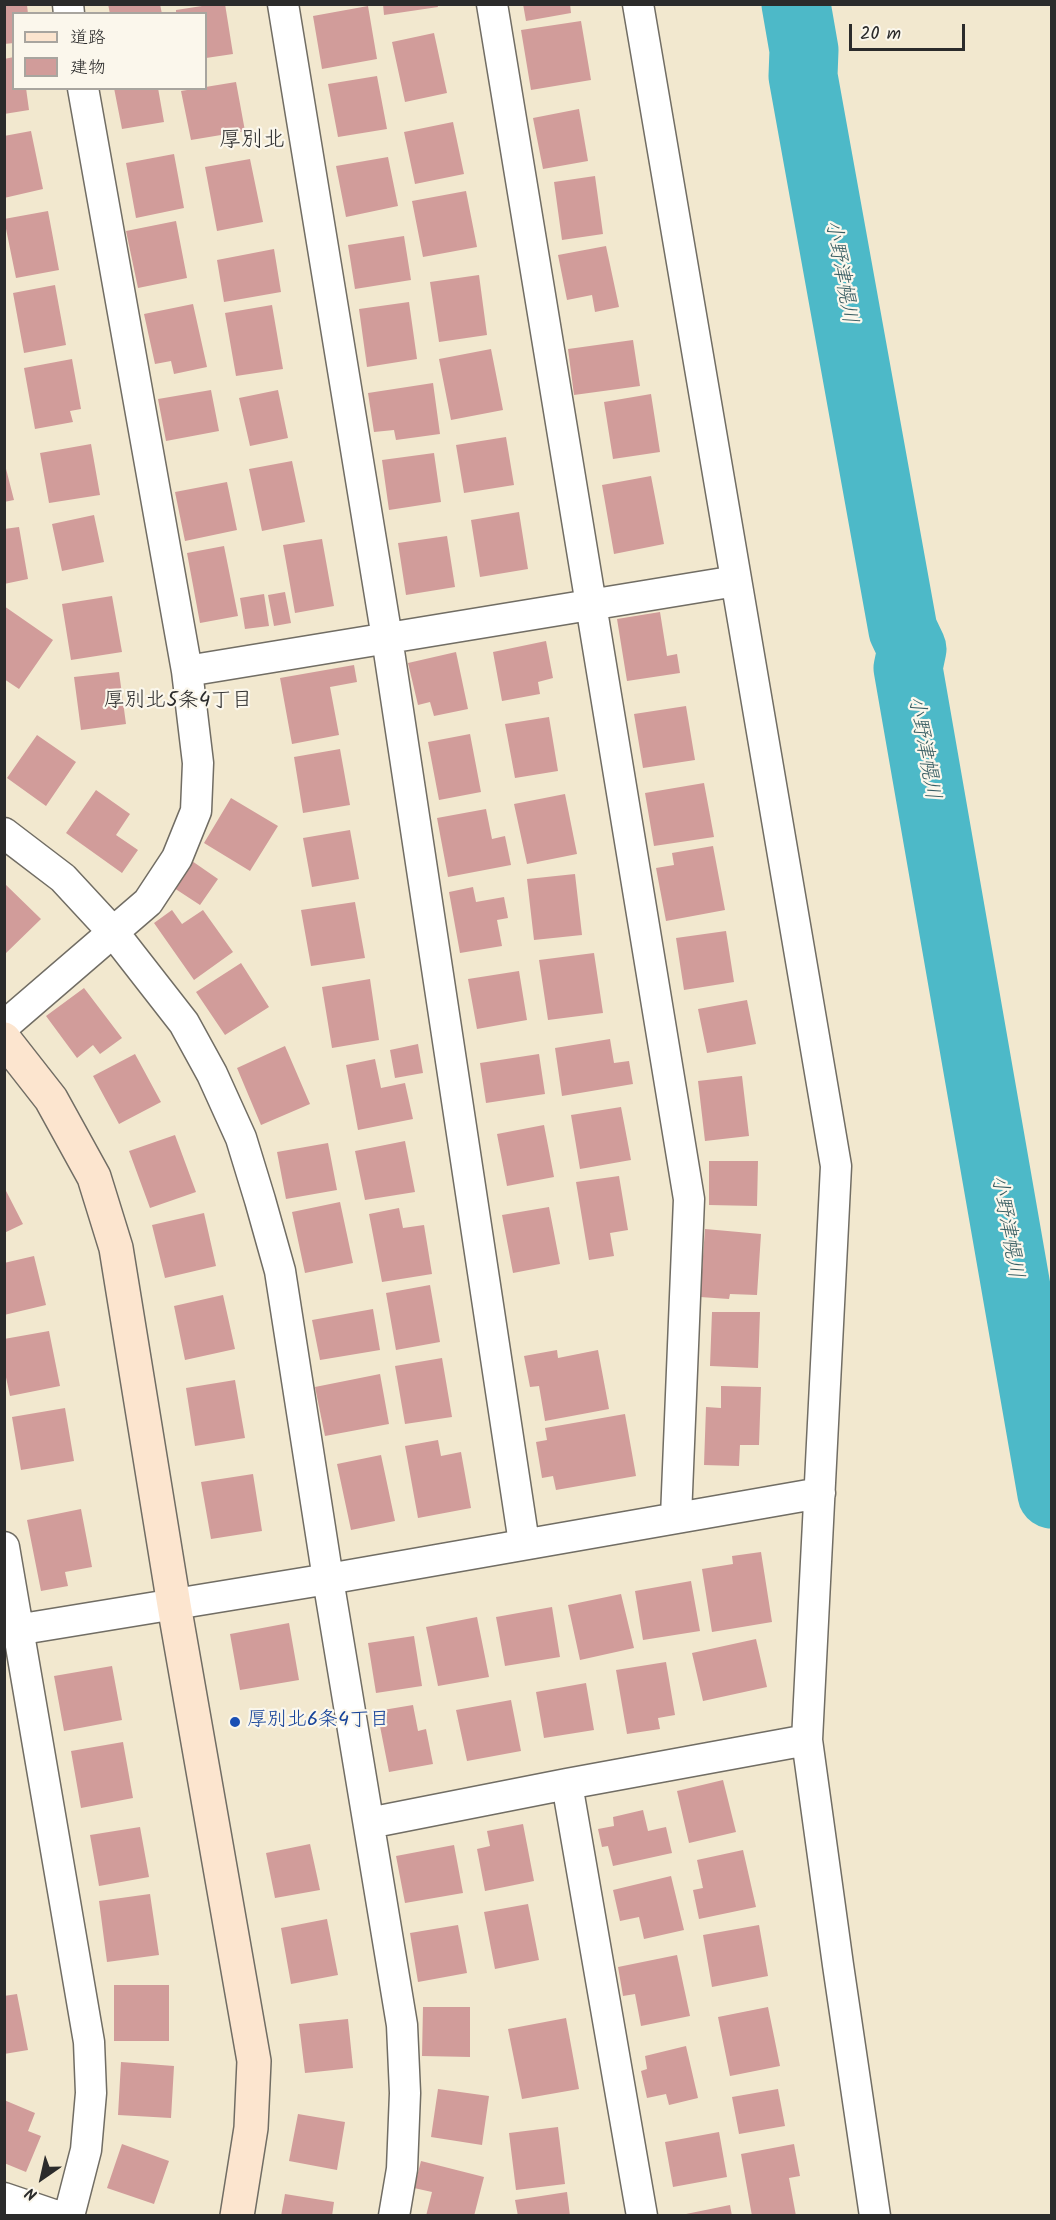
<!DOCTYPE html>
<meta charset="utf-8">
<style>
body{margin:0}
#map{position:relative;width:1056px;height:2220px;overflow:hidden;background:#f2e8cf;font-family:Kalam,"Klee One",sans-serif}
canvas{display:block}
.frame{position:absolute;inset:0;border:6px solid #2b2b2b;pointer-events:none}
.legend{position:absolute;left:12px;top:12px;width:195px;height:78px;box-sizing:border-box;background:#fbf7ec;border:2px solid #a8a59f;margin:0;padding:8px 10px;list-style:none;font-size:18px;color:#2b2b2b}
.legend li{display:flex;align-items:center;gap:12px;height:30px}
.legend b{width:30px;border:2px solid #a8a59f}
.north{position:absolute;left:12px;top:2148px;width:60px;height:60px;-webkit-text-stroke:4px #fbf7ec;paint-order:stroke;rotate:214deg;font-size:16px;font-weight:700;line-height:24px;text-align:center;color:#2b2b2b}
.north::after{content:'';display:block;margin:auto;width:21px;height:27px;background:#2b2b2b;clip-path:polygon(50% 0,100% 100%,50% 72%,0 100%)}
.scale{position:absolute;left:849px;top:24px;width:116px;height:27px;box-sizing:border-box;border:3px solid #2b2b2b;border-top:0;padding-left:8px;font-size:18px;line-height:21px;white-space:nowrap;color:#2b2b2b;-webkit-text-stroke:4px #fbf7ec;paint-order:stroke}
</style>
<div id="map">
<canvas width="1056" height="2220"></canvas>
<div class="frame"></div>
<ul class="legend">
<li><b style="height:8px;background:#fce5cf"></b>道路</li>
<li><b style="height:16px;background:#d19c9a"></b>建物</li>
</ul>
<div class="north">N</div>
<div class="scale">20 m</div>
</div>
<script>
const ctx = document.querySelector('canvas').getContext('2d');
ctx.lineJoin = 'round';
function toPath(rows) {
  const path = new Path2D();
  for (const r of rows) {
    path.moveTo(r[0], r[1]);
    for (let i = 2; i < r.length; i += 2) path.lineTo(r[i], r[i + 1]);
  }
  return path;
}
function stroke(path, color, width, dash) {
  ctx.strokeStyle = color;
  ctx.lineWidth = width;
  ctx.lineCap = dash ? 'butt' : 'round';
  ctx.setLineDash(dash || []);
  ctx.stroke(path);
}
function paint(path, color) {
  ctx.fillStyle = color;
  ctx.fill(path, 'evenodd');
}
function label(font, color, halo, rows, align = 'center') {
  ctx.font = font + ' Kalam,"Klee One",sans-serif';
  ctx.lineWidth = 4.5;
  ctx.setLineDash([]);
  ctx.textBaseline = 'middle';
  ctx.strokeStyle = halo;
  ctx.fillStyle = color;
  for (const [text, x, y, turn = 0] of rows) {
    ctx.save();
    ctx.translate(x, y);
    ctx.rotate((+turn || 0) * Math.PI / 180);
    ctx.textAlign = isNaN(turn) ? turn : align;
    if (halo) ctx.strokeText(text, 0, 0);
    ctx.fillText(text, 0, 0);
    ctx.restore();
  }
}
stroke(toPath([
 [796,4,804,50,803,76,903,630,912,649,908,668,1052,1494]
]), '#4db9c8', 69);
paint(toPath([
 [108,4,160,4,162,14,110,14],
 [215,4,225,4,233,54,206,58,206,14,176,14,176,10],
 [383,4,437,4,438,7,384,15],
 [523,4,570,4,571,13,526,21],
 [4,5,27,5,28,14,14,14,14,43,4,44],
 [368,6,377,59,322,69,313,16],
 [581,21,591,80,531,90,521,30],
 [434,33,447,93,405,102,392,42],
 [14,57,14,88,26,88,29,110,4,114,4,59],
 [377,76,387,129,338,137,328,84],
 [236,82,245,131,191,140,181,91],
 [114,88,158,88,164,122,122,129],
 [579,109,588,161,543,169,533,118],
 [453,122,464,174,415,184,404,132],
 [31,131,43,189,4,198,4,136],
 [174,154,184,208,136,218,126,163],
 [388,157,398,206,346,217,336,166],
 [250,159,263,222,217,231,205,167],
 [595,176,603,234,562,240,554,182],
 [466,191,477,247,423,257,412,201],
 [48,211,59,270,16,278,4,219],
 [176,221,187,278,138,288,126,231],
 [404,236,411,280,355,289,348,245],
 [606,246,619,307,595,312,592,295,567,300,558,255],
 [274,249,281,292,224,302,217,260],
 [479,275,487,335,439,342,430,282],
 [55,285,66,345,24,353,13,293],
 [409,302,417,359,367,367,359,309],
 [193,304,207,367,174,374,171,361,155,364,144,314],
 [272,305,283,369,236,376,225,313],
 [633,340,640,386,574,395,568,349],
 [491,349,503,410,451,420,439,359],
 [72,359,81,409,70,411,73,422,35,429,24,368],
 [433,383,440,434,396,440,394,430,374,432,368,393],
 [211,390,219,431,166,441,158,399],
 [278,390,288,438,250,446,239,398],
 [651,394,660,452,613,459,604,402],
 [506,437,514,485,464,493,456,445],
 [91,444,100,495,49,503,40,453],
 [434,453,441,502,389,510,382,460],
 [4,461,14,500,4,502],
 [292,461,305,522,262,531,249,469],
 [651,476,664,544,614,554,602,485],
 [227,482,237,530,185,541,175,492],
 [519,512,528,569,480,577,471,520],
 [94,515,104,562,62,571,52,524],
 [19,527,28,579,4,584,4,529],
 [447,536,455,587,406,595,398,543],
 [322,539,334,606,295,613,283,545],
 [224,546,238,616,200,623,187,553],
 [285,592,291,623,274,626,268,595],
 [264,594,269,626,245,629,240,598],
 [112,596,122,652,71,660,62,604],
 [4,606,53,640,19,689,4,679],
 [660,612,667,656,677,654,680,673,627,681,617,619],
 [546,641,553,678,538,682,540,694,502,701,493,652],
 [456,652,468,709,434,716,430,702,418,705,408,663],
 [354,665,357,682,330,687,339,735,292,744,280,678],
 [119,672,126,724,81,730,74,677],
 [686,706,695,760,643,768,634,714],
 [549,717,558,771,515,778,505,724],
 [470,734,481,792,439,800,428,742],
 [37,735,76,762,46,806,7,778],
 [340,749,350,805,303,813,294,757],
 [704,783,714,837,654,846,645,793],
 [96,790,130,814,116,835,138,850,122,873,66,833],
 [565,794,577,854,527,864,514,804],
 [231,798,278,826,250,871,204,843],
 [486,809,492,839,505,836,511,865,448,877,437,818],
 [350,830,359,879,312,887,303,838],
 [713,846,725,910,666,921,656,868,674,865,672,853],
 [192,861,218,879,200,905,174,888],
 [575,874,582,935,534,940,527,879],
 [4,883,41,919,4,955],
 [473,887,476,902,504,897,508,918,497,920,502,946,460,953,449,892],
 [355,902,365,958,311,966,301,910],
 [172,910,182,924,203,910,233,952,194,980,154,923],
 [726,931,734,982,684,990,676,938],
 [594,953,603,1013,548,1020,539,960],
 [241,963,269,1007,225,1035,196,992],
 [519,971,527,1020,477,1029,468,979],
 [370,979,379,1040,332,1048,322,987],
 [84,988,122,1038,100,1054,93,1045,77,1058,46,1016],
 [747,1000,756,1044,707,1053,698,1009],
 [610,1039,614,1063,629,1061,633,1084,562,1096,555,1048],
 [418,1044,423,1073,395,1078,390,1050],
 [285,1046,310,1104,261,1125,237,1068],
 [135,1054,161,1102,119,1124,93,1076],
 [539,1054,545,1094,486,1103,480,1063],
 [375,1059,381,1088,405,1083,413,1119,358,1130,346,1065],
 [742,1076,749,1136,705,1141,698,1081],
 [621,1107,631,1160,580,1169,571,1115],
 [544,1125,554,1177,507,1186,497,1134],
 [175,1135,196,1192,150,1208,129,1151],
 [405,1141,415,1192,365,1200,355,1151],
 [328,1143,337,1190,286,1199,277,1152],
 [709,1161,758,1161,757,1206,709,1205],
 [619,1176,628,1230,610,1233,614,1256,589,1260,576,1182],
 [4,1187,23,1224,4,1233],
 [340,1202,353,1263,305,1273,292,1212],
 [549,1207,560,1264,513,1273,502,1215],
 [399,1208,403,1228,424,1225,432,1274,382,1282,369,1214],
 [204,1213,216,1266,165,1278,152,1225],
 [705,1229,761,1234,757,1295,730,1294,729,1299,700,1297],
 [34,1256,46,1305,4,1315,4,1263],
 [430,1285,440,1342,396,1350,386,1293],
 [223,1295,235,1349,185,1360,174,1306],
 [373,1309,380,1350,320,1360,312,1320],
 [712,1312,760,1312,758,1368,710,1366],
 [49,1331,60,1386,10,1396,4,1368,4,1339],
 [557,1350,558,1358,598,1350,609,1409,545,1421,539,1386,530,1387,524,1356],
 [442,1358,452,1417,405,1424,395,1366],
 [380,1374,389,1424,325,1436,315,1387],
 [235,1380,245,1438,195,1446,186,1388],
 [721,1386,761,1387,759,1445,740,1445,739,1466,704,1465,706,1407,721,1408],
 [65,1408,74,1461,21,1470,12,1417],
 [625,1414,636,1476,556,1490,553,1476,542,1478,536,1442,547,1440,545,1428],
 [438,1440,441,1456,461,1452,471,1508,418,1518,405,1446],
 [381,1455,395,1521,351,1530,337,1464],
 [253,1474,262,1531,211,1539,201,1482],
 [81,1509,92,1567,65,1572,68,1586,41,1591,27,1520],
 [761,1552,772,1622,712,1632,702,1569,733,1564,732,1556],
 [691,1581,700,1631,643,1640,635,1591],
 [621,1594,634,1648,580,1660,568,1605],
 [552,1607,560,1657,505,1666,496,1617],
 [477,1617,489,1677,438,1686,426,1627],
 [289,1623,299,1680,240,1690,230,1634],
 [414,1636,422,1686,376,1693,368,1643],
 [756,1639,767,1687,703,1701,692,1653],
 [666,1662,675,1715,658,1718,660,1729,627,1734,616,1670],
 [112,1666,122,1720,64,1731,54,1676],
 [586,1683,594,1730,544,1738,536,1692],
 [511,1700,521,1751,467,1761,456,1710],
 [413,1705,418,1731,426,1729,433,1764,389,1772,377,1711],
 [123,1742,133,1798,81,1808,71,1751],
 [723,1780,736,1832,689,1843,677,1791],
 [643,1810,648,1831,666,1827,672,1853,613,1866,608,1846,602,1847,598,1829,614,1826,613,1817],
 [523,1824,534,1881,485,1891,477,1849,490,1846,487,1831],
 [140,1827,149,1877,99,1886,90,1835],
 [310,1844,320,1890,275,1898,266,1853],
 [454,1845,463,1893,405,1903,396,1856],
 [743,1850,756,1907,699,1919,693,1890,703,1888,697,1860],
 [671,1876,684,1930,644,1939,639,1917,620,1921,613,1890],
 [150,1894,159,1955,107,1962,99,1901],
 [528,1904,539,1960,495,1969,484,1912],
 [327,1919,338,1975,291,1984,281,1928],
 [458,1925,467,1973,418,1982,410,1933],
 [759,1925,768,1976,712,1987,703,1935],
 [677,1955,690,2016,641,2026,635,1994,623,1996,618,1967],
 [114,1985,169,1985,169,2041,114,2041],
 [17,1994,28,2050,4,2054,4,1996],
 [423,2007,470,2007,470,2057,422,2056],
 [768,2007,780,2066,730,2076,718,2017],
 [566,2018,579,2089,522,2099,508,2029],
 [348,2019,353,2068,305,2073,299,2024],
 [686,2046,698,2098,669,2105,666,2094,647,2098,641,2071,647,2069,645,2056],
 [121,2062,174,2066,171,2118,118,2115],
 [438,2089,489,2096,482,2145,431,2137],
 [778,2089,785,2126,739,2134,732,2097],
 [4,2100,35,2113,28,2131,41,2136,26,2172,4,2163],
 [298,2114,345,2122,337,2170,289,2161],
 [558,2127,565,2184,516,2190,509,2133],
 [719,2132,727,2177,673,2187,665,2142],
 [122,2144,169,2161,154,2204,107,2188],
 [794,2144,800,2176,789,2178,796,2216,752,2216,741,2154],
 [421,2161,484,2177,474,2216,426,2216,432,2192,414,2188],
 [567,2192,570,2216,518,2216,515,2200],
 [285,2194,334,2202,332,2216,281,2216],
 [730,2205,732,2216,687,2216,686,2214]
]), '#d19c9a');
const street = toPath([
 [68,4,69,14],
 [283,4,387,638,524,1543],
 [492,4,689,1199,676,1517],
 [638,4,836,1166,807,1740,838,1965,875,2216],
 [187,671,736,581],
 [4,833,63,878,113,932,184,1023,212,1074,241,1138,260,1200,280,1271,328,1579,402,2025,405,2093,402,2169,394,2216],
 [4,1026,148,902,177,858,196,811,198,763,187,671,83,88],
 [4,1547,89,2042,91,2093,86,2150,69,2216],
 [4,1632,328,1579,820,1493],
 [567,1784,642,2216],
 [369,1823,567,1784,807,1740],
 [4,2198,57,2216]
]);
const secondary = toPath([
 [4,1039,51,1099,94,1177,116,1248,174,1605,254,2061,251,2128,237,2216]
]);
stroke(street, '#716d64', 33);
stroke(secondary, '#716d64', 36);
stroke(street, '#fff', 30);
stroke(secondary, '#fce5cf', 33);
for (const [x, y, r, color] of [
 [235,1722,6,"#1a4fb4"]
]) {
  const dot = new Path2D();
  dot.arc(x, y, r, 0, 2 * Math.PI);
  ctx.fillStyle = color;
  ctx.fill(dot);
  stroke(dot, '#fbf7ec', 2);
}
label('20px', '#164399', '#fbf7ec', [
 ["厚別北6条4丁目",247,1722]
], 'left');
label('italic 21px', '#375d62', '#fbf7ec', [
 ["小野津幌川",839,272,80],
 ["小野津幌川",922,748,80],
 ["小野津幌川",1005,1227,80]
]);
label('21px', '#2b2b2b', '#fbf7ec', [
 ["厚別北5条4丁目",178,702]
]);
label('22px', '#2b2b2b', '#fbf7ec', [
 ["厚別北",252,142]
]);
</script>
